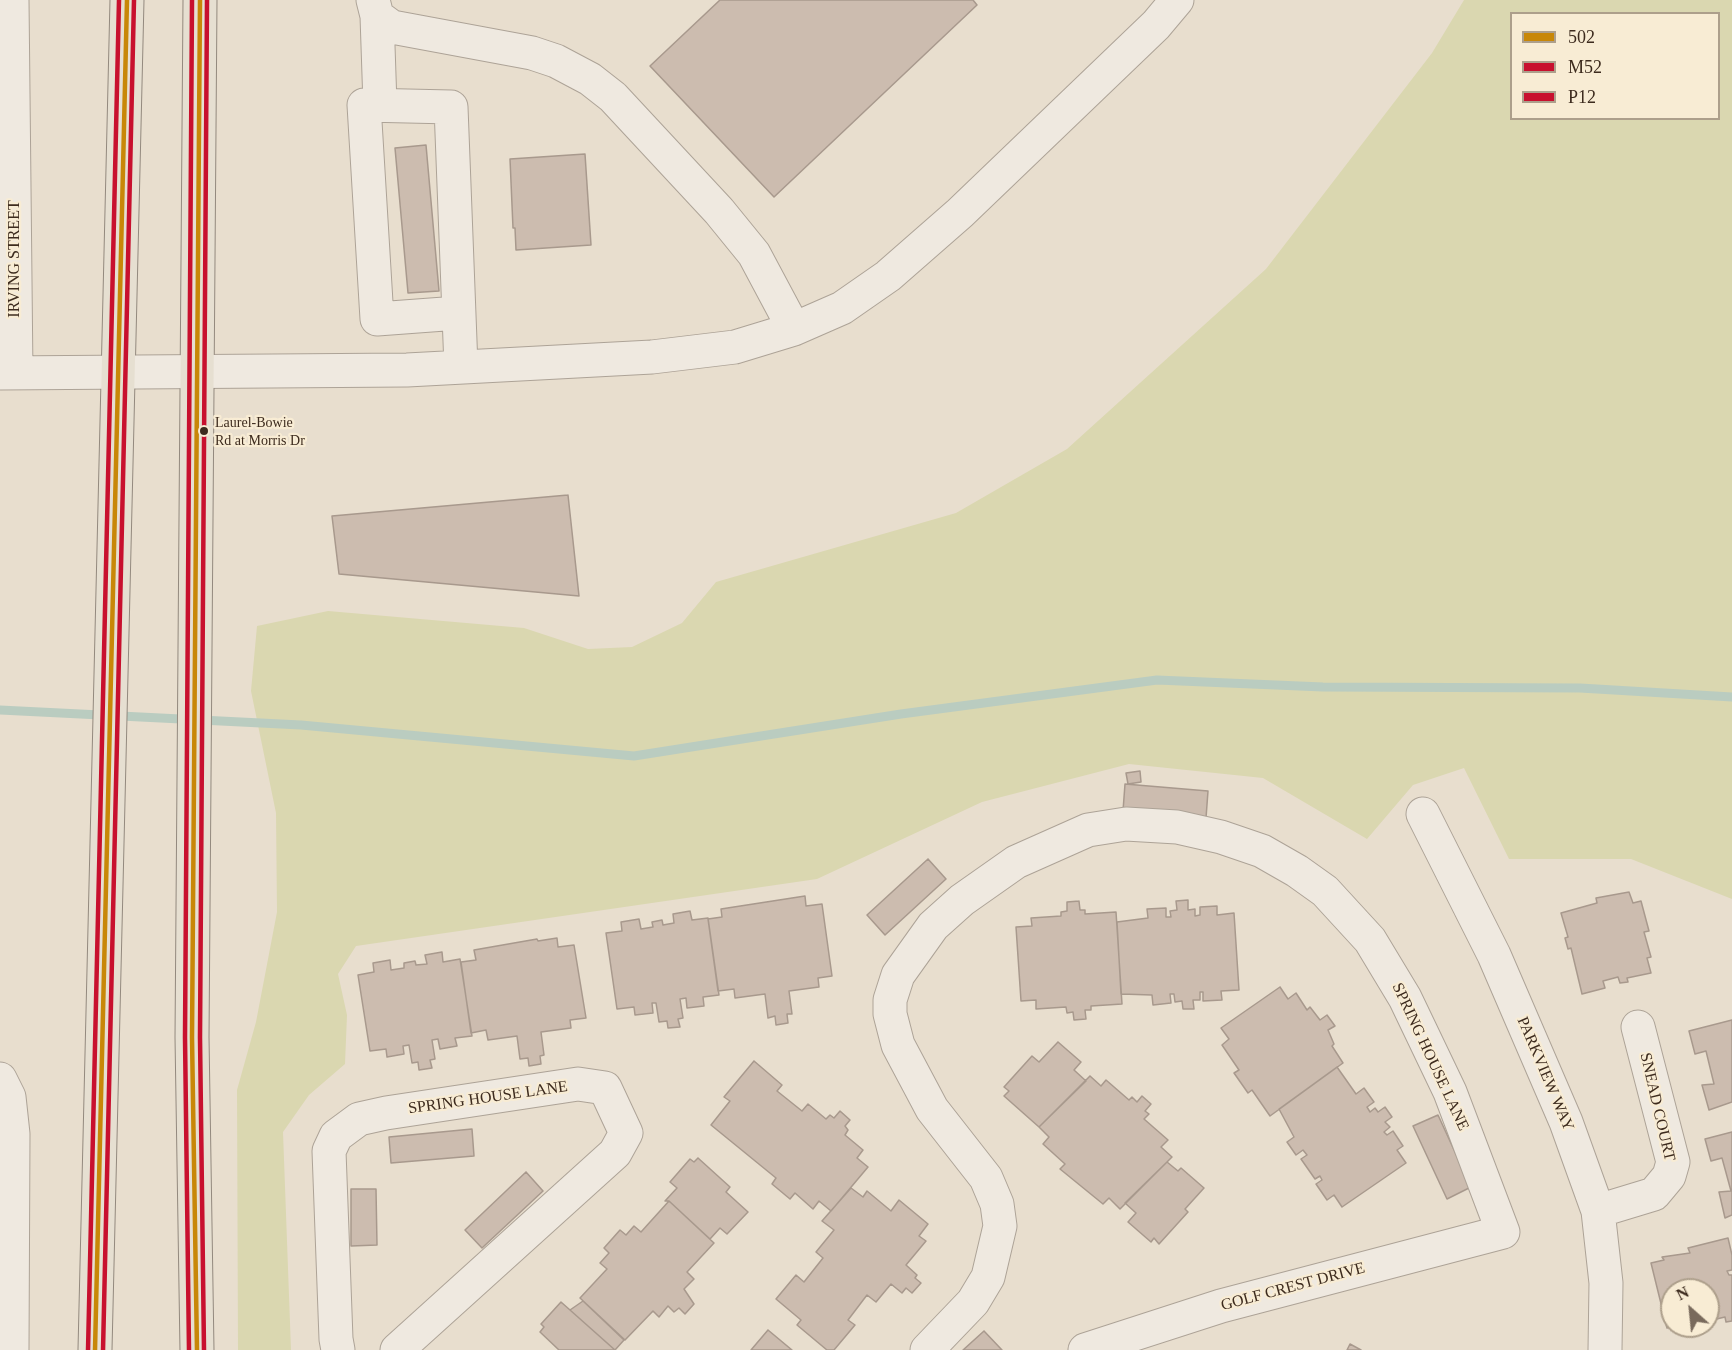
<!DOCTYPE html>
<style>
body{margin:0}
#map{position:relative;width:1732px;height:1350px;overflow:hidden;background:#e8dece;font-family:"Times New Roman",serif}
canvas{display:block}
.legend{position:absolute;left:1510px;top:12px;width:210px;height:108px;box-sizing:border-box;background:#f8ecd4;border:2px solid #ad9f8b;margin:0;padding:8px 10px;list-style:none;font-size:18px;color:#3d2b1e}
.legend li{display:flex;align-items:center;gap:12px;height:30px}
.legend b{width:30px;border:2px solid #ad9f8b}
.north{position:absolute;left:1660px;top:1278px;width:60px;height:60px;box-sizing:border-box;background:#f8ecd4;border:2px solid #ad9f8b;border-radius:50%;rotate:333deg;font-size:16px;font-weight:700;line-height:24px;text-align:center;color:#3d2b1e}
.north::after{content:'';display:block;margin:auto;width:21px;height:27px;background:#796a5c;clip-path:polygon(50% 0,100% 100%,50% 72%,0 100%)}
</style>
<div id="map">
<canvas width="1732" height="1350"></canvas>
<ul class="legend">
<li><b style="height:8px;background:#c88708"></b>502</li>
<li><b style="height:8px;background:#c8102e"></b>M52</li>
<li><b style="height:8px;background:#c8102e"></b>P12</li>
</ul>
<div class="north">N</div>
</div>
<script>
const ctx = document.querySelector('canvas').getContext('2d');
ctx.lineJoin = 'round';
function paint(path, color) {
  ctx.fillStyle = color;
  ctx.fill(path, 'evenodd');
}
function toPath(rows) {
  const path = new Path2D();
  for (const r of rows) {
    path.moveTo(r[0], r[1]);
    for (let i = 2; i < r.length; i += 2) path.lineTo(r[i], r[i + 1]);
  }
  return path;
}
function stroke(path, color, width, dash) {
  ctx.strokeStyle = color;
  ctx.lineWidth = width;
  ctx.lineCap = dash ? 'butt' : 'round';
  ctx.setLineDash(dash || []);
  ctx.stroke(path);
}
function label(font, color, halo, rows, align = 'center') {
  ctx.font = font + ' "Times New Roman",serif';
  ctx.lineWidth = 4.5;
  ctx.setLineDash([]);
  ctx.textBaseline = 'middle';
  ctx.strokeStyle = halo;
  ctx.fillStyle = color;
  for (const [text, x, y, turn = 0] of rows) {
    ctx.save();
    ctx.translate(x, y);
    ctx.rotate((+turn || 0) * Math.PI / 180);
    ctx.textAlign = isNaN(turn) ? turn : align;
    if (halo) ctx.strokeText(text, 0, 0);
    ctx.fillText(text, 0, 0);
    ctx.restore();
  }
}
paint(toPath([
 [1464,0,1732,0,1732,899,1631,859,1509,859,1464,768,1413,785,1367,839,1263,778,1129,764,982,802,817,879,356,946,338,974,347,1015,345,1064,309,1095,283,1132,291,1350,238,1350,237,1090,256,1022,277,912,276,813,251,691,257,626,328,611,524,628,588,649,632,647,682,623,716,582,956,513,1067,449,1266,269,1432,53],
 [1512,14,1718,14,1718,118,1512,118]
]), '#dad7b0');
stroke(toPath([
 [0,710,301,725,634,756,901,714,1157,680,1323,687,1580,688,1732,697]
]), '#baccc0', 9);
const building = toPath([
 [720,0,973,0,977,5,774,197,650,66,720,0],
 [426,145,439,291,408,293,395,148,426,145],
 [585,154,591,245,516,250,515,228,513,228,510,159,585,154],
 [568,495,579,596,339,574,332,516,568,495],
 [1140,771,1141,782,1128,784,1126,773,1140,771],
 [1125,784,1208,791,1206,818,1123,811,1125,784],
 [928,859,946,879,885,935,867,915,928,859],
 [1629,892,1633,903,1641,901,1649,931,1644,932,1651,957,1647,958,1651,973,1627,978,1628,982,1620,983,1618,977,1603,981,1605,988,1582,994,1571,948,1568,949,1565,938,1568,937,1561,913,1597,903,1596,898,1629,892],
 [805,896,806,906,822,904,832,976,818,978,819,987,789,991,792,1014,787,1014,788,1023,776,1025,775,1016,768,1018,765,994,735,998,734,989,718,991,708,919,722,917,721,909,805,896],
 [1188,900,1188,910,1195,909,1195,916,1200,915,1200,907,1217,906,1217,915,1234,913,1239,990,1221,991,1222,1000,1203,1001,1203,992,1200,992,1200,1000,1193,1000,1194,1009,1183,1009,1182,1001,1175,1002,1174,994,1170,994,1171,1003,1153,1005,1152,995,1121,994,1117,922,1148,918,1147,909,1166,908,1166,917,1171,917,1170,911,1177,910,1176,901,1188,900],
 [1079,901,1080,910,1085,910,1085,914,1116,912,1122,1004,1091,1006,1091,1010,1085,1010,1086,1019,1074,1020,1073,1012,1067,1013,1066,1007,1036,1009,1036,1000,1021,1001,1016,927,1032,926,1031,918,1061,916,1061,912,1067,911,1067,902,1079,901],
 [690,911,692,920,708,918,719,995,703,997,704,1006,687,1008,686,998,680,999,683,1018,678,1019,680,1027,668,1028,667,1021,659,1022,656,1003,652,1003,653,1013,635,1015,634,1007,617,1009,606,933,622,931,621,922,639,919,641,929,653,927,652,922,662,920,663,925,674,923,673,914,690,911],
 [557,938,558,947,574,945,586,1018,570,1020,571,1028,541,1032,544,1055,540,1056,541,1064,529,1066,528,1058,520,1059,517,1036,488,1040,486,1030,471,1033,461,962,476,960,474,950,537,939,538,941,557,938],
 [442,952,443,962,460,959,472,1036,455,1038,457,1046,440,1049,438,1039,432,1040,435,1059,430,1060,432,1068,419,1070,418,1062,412,1063,409,1045,403,1046,404,1054,387,1057,386,1049,370,1051,358,975,374,972,373,963,390,960,391,970,404,968,404,963,415,961,416,965,427,964,425,955,442,952],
 [1280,987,1288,999,1296,993,1307,1010,1310,1007,1320,1020,1327,1015,1335,1026,1328,1030,1334,1044,1332,1046,1343,1063,1270,1116,1252,1090,1248,1093,1234,1073,1239,1070,1222,1045,1229,1039,1221,1028,1280,987],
 [1732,1020,1732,1102,1709,1110,1702,1085,1714,1084,1706,1051,1695,1054,1689,1031,1732,1020],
 [1058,1042,1081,1062,1074,1070,1086,1081,1039,1127,1004,1096,1009,1091,1004,1087,1032,1056,1039,1062,1058,1042],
 [754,1061,782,1085,777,1091,802,1111,808,1104,826,1119,830,1115,834,1118,840,1111,850,1120,845,1126,848,1130,845,1135,863,1150,857,1158,868,1167,831,1211,819,1201,813,1209,795,1193,790,1199,772,1184,776,1178,711,1125,730,1101,724,1097,754,1061],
 [1337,1067,1356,1094,1364,1088,1374,1102,1367,1107,1370,1112,1375,1108,1378,1112,1385,1107,1392,1117,1385,1122,1390,1127,1384,1132,1387,1135,1393,1131,1403,1146,1397,1150,1406,1163,1342,1207,1334,1195,1327,1200,1316,1184,1322,1180,1320,1176,1315,1179,1301,1159,1307,1155,1303,1150,1296,1155,1287,1142,1294,1137,1279,1109,1337,1067],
 [1090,1076,1101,1086,1106,1080,1129,1100,1132,1097,1137,1102,1142,1096,1151,1104,1145,1111,1149,1114,1144,1119,1168,1140,1161,1147,1172,1157,1120,1209,1109,1198,1103,1204,1060,1169,1065,1164,1043,1144,1049,1137,1039,1127,1090,1076],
 [1438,1115,1471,1187,1447,1199,1413,1126,1438,1115],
 [472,1129,474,1156,391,1163,389,1137,472,1129],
 [1732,1132,1732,1215,1725,1218,1719,1192,1731,1191,1722,1158,1711,1161,1705,1139,1732,1132],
 [698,1158,730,1187,726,1192,748,1212,727,1234,720,1228,710,1239,669,1201,665,1201,677,1188,670,1182,690,1159,694,1162,698,1158],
 [1167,1162,1178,1171,1181,1168,1204,1188,1185,1209,1188,1212,1159,1244,1154,1238,1151,1242,1128,1222,1136,1213,1125,1203,1167,1162],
 [526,1172,543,1191,482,1248,465,1230,526,1172],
 [851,1188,863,1197,867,1191,891,1211,899,1200,928,1224,919,1236,926,1241,906,1265,917,1275,915,1278,921,1283,912,1293,906,1288,902,1293,891,1284,876,1302,867,1295,848,1320,855,1325,834,1350,827,1350,797,1325,801,1320,776,1299,796,1275,804,1282,823,1258,816,1252,834,1230,822,1221,851,1188],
 [351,1189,376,1189,377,1245,351,1246,351,1189],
 [669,1201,714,1243,687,1272,694,1279,684,1289,694,1304,685,1314,679,1308,674,1312,668,1306,659,1317,653,1311,625,1340,580,1298,607,1269,600,1263,609,1253,604,1248,620,1230,626,1235,634,1226,641,1232,669,1201],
 [1728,1238,1732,1255,1732,1270,1727,1271,1729,1275,1732,1275,1732,1321,1726,1322,1725,1317,1708,1321,1708,1290,1672,1290,1672,1326,1676,1326,1667,1328,1651,1263,1664,1260,1662,1257,1690,1253,1688,1248,1728,1238],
 [583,1301,624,1340,615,1350,570,1310,583,1301],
 [561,1302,615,1350,559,1350,540,1332,544,1327,541,1324,561,1302],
 [768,1330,792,1350,751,1350,768,1330],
 [984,1331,1002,1350,963,1350,984,1331],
 [1350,1344,1361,1350,1347,1350,1350,1344]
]);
paint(building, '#ccbcaf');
stroke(building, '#a8998d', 1.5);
const minor = toPath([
 [12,0,16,373],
 [373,0,377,16,392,27,532,53,556,61,590,79,613,97,719,211,754,254,794,329],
 [377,16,380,105],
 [458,313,377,319,364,105,451,107,461,367],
 [0,373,407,370,652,357,735,347,794,329,842,308,888,276,960,213,1156,25,1177,0],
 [1423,814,1494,955,1566,1122,1598,1211,1606,1283,1605,1350],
 [0,1079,9,1097,13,1134,12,1350],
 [1598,1211,1654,1194,1669,1176,1673,1162,1638,1027],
 [338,1350,336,1339,329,1151,336,1136,359,1119,386,1113,578,1084,605,1088,626,1133,615,1153,397,1350],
 [927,1350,973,1302,988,1277,1000,1226,997,1204,986,1178,932,1109,898,1045,890,1014,890,1000,898,975,933,926,962,900,1016,862,1088,830,1126,824,1177,827,1221,837,1262,851,1297,871,1325,891,1370,940,1405,998,1450,1092,1503,1232,1221,1306,1085,1350]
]);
const major = toPath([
 [95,1350,127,0],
 [197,1350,192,1037,200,0]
]);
stroke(minor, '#ada397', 35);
stroke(major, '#93897e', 35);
stroke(minor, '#efe9e0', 33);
stroke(major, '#e6dfd1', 33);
stroke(toPath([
 [95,1350,127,0],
 [197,1350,192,1037,200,0]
]), '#c88708', 4.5);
stroke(toPath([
 [103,1350,134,0],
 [204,1350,200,1037,207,0]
]), '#c8102e', 4.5);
stroke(toPath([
 [88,1350,119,0],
 [189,1350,185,1037,192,0]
]), '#c8102e', 4.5);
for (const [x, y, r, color] of [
 [204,431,5,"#3d2b1e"]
]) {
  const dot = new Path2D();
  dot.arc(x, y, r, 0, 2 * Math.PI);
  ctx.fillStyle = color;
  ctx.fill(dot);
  stroke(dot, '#f8ecd4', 2);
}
label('14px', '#3d2b1e', '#f8ecd4', [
 ["Laurel-Bowie",215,423],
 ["Rd at Morris Dr",215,441]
], 'left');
label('16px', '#3d2b1e', '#f8ecd4', [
 ["IRVING STREET",15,259,-90],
 ["SPRING HOUSE LANE",1430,1057,65],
 ["PARKVIEW WAY",1545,1074,67],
 ["SPRING HOUSE LANE",488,1098,-8],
 ["SNEAD COURT",1657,1107,77],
 ["GOLF CREST DRIVE",1293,1287,-15]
]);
</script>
